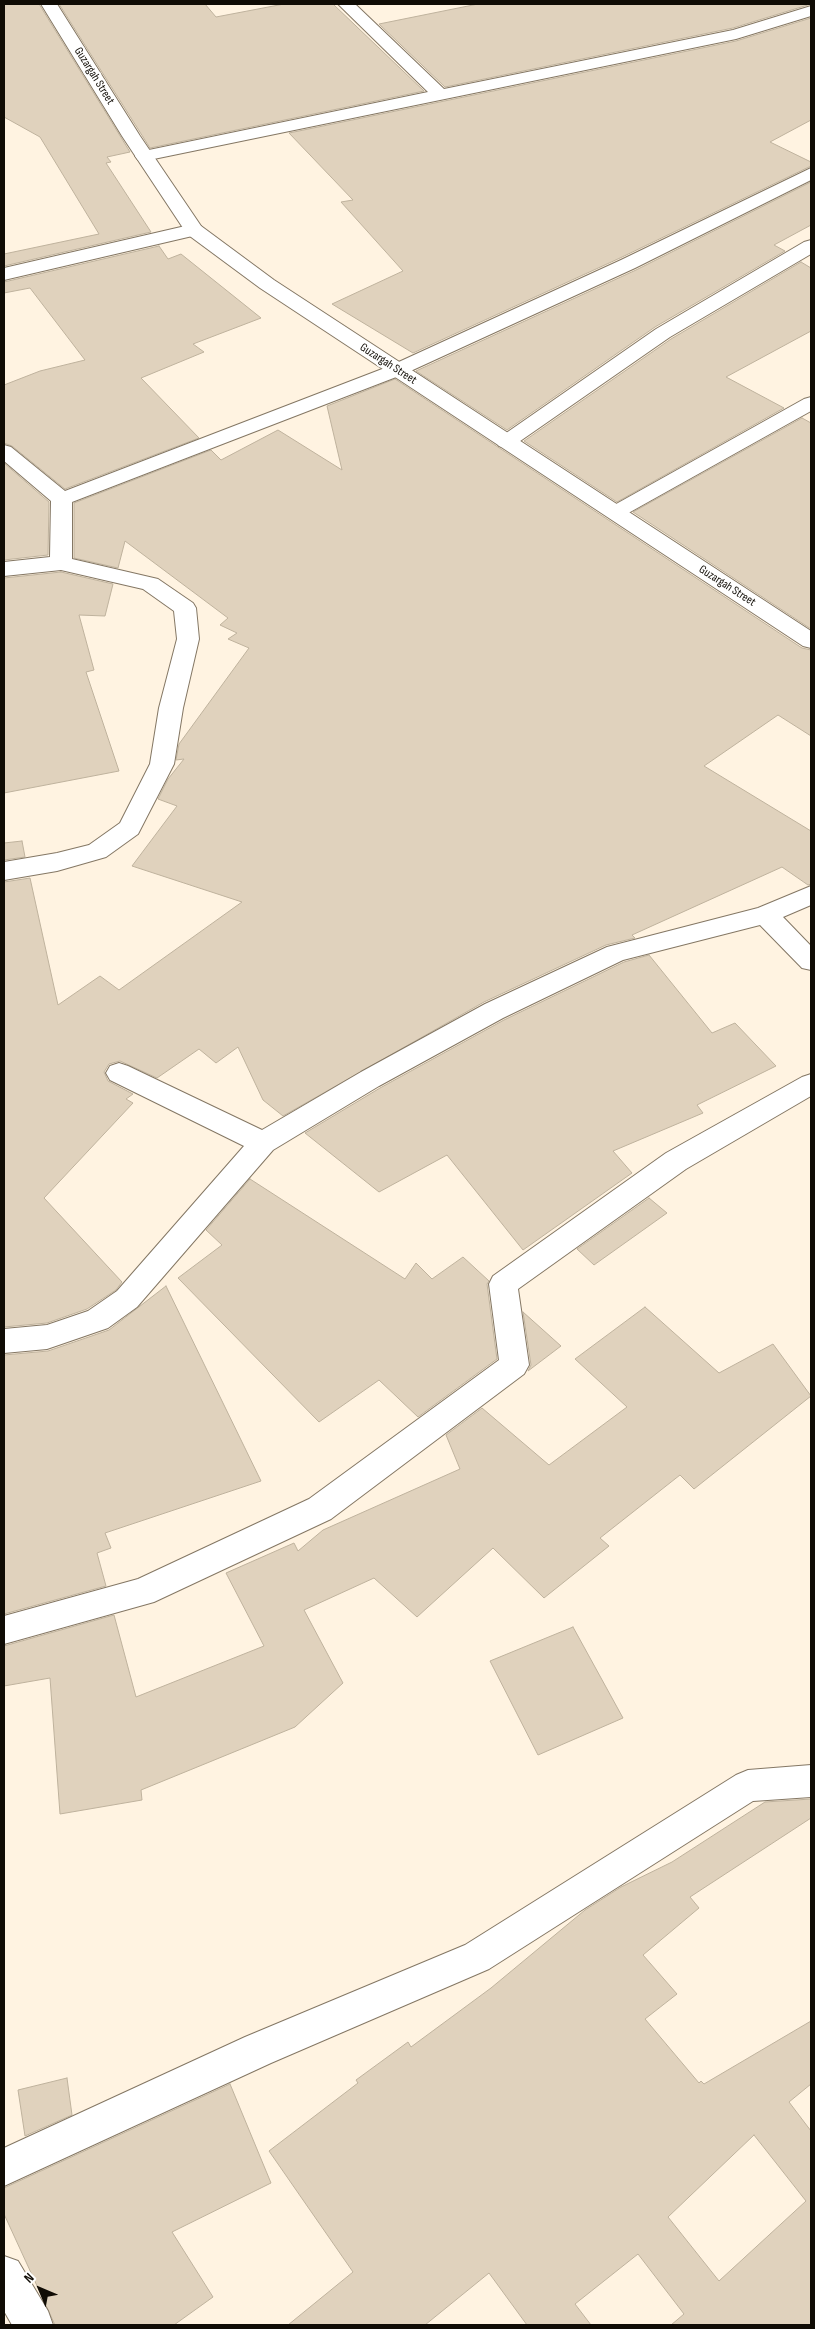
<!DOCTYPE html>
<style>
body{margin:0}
#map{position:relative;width:815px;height:2329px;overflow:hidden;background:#fff3e1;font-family:"Sofia Sans Condensed",sans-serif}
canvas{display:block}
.frame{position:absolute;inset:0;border:5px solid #100c05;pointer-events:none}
.north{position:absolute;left:15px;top:2264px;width:50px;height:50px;-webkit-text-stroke:4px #fff;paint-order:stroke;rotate:315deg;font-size:14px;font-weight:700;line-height:20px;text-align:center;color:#100c05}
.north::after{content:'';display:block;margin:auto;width:18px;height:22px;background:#100c05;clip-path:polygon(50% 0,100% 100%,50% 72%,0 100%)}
</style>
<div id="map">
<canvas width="815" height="2329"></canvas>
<div class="frame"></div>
<div class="north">N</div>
</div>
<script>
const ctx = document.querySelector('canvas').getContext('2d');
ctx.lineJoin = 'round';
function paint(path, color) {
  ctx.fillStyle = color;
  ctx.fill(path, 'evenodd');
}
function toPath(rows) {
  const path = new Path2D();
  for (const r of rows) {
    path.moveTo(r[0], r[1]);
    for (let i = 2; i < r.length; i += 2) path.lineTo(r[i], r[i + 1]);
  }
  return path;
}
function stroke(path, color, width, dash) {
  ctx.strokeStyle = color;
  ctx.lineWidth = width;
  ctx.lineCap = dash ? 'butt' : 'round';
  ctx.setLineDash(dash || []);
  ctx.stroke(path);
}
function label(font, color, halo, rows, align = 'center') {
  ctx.font = font + ' "Sofia Sans Condensed",sans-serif';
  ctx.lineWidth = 4;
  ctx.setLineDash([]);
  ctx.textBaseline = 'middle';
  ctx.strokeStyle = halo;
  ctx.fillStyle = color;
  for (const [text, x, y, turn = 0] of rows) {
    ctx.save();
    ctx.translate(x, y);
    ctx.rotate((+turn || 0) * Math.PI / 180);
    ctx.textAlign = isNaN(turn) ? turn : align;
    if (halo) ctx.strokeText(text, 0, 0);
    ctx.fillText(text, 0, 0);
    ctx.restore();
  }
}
const building = toPath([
 [4,4,39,4,130,152,107,157,111,162,106,163,151,232,4,266,4,254,99,234,40,137,4,117,4,4],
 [59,4,205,4,216,17,284,4,333,4,424,91,150,148,59,4],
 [478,4,811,4,733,28,445,87,379,24,478,4],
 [811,18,811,120,770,142,811,162,811,166,620,258,413,353,332,304,403,271,341,202,353,200,289,133,736,41,811,18],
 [811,182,811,225,774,245,785,251,655,327,507,430,416,371,636,270,811,182],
 [159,246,168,259,181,254,261,318,193,344,204,352,141,378,199,438,65,489,12,446,4,443,4,385,40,371,85,360,30,288,4,293,4,282,159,246],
 [801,262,811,268,811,331,726,377,784,408,617,502,524,441,671,339,801,262],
 [395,379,802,648,811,650,811,736,778,715,704,766,811,831,811,884,808,885,782,867,632,935,635,938,606,945,484,1002,283,1116,263,1100,238,1047,216,1063,199,1049,157,1078,120,1061,109,1064,104,1072,108,1081,133,1094,126,1099,133,1103,44,1198,122,1282,116,1290,87,1309,47,1323,4,1327,4,882,30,878,58,1005,100,976,119,990,242,902,132,866,177,806,158,799,168,779,184,759,176,760,179,744,249,648,228,639,237,633,220,625,228,618,125,541,118,568,74,558,74,503,211,450,221,460,278,430,342,470,327,406,395,379],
 [802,418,811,423,811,629,633,512,802,418],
 [4,463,49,502,48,555,4,560,4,463],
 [61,572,113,584,105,616,79,615,94,670,86,672,119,771,4,793,4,578,61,572],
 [22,841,25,857,4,860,4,843,22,841],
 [649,955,712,1033,735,1023,776,1066,697,1105,703,1113,613,1151,632,1173,523,1250,447,1155,379,1192,305,1133,380,1088,504,1020,624,962,649,955],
 [250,1179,405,1279,416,1263,432,1279,463,1257,489,1281,487,1284,497,1359,418,1417,379,1380,319,1422,178,1278,222,1245,206,1230,250,1179],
 [649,1198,667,1213,594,1265,577,1249,649,1198],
 [166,1286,261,1481,105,1533,111,1548,97,1553,106,1586,4,1614,4,1355,48,1351,109,1330,166,1286],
 [645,1307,719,1373,773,1344,811,1396,694,1489,680,1475,600,1538,609,1546,544,1598,493,1548,417,1617,374,1578,304,1610,343,1683,295,1727,141,1790,142,1800,60,1814,50,1678,4,1686,4,1646,114,1615,136,1697,264,1646,226,1573,294,1543,298,1551,323,1530,460,1469,446,1435,482,1408,549,1465,627,1407,575,1359,645,1307],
 [523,1312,561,1346,528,1371,531,1365,523,1312],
 [573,1627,623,1718,538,1755,490,1661,573,1627],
 [811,1799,811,1818,690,1897,699,1908,643,1955,677,1994,645,2019,699,2083,701,2081,704,2084,811,2021,811,2084,789,2102,811,2131,811,2325,671,2325,684,2314,638,2254,575,2304,591,2325,527,2325,489,2273,425,2325,288,2325,353,2272,269,2151,358,2083,356,2080,408,2042,411,2047,491,1988,585,1910,621,1887,672,1862,765,1802,811,1799],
 [754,2135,806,2201,719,2281,668,2217,754,2135],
 [67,2078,72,2115,25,2136,18,2090,67,2078],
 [230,2084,271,2183,172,2232,213,2297,174,2325,55,2325,4,2214,4,2188,230,2084]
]);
paint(building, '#e0d2bd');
stroke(building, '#bfb29d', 1);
const street = toPath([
 [338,4,355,4,444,89,733,30,811,6,811,16,736,39,144,161,138,160,135,156,138,152,144,151,428,92,338,4],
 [811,168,811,180,635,268,404,374,72,502,72,559,158,579,193,603,196,608,199,639,183,708,174,764,138,834,106,857,57,871,4,880,4,862,57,853,89,845,120,823,150,764,159,708,177,639,174,611,143,589,61,570,4,576,4,562,50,557,51,501,4,461,4,445,11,447,65,491,390,366,621,260,811,168],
 [194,224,201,226,203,230,201,234,4,280,4,268,194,224],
 [811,240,811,254,670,337,513,446,506,448,499,446,496,442,499,438,656,329,804,242,811,240],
 [811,397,811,411,623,516,616,518,609,516,605,512,609,508,804,399,811,397],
 [811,886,811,905,783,917,811,946,811,970,802,968,760,925,623,960,503,1018,379,1086,273,1150,137,1307,108,1328,47,1349,4,1353,4,1329,47,1325,88,1311,117,1291,244,1146,110,1080,106,1073,110,1066,119,1063,128,1066,262,1130,361,1072,485,1004,607,947,758,908,811,886],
 [811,1074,811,1096,686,1169,518,1289,529,1365,524,1374,331,1519,154,1602,4,1644,4,1616,138,1579,309,1499,499,1360,489,1284,493,1276,666,1153,802,1077,811,1074],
 [811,1765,811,1797,753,1801,489,1969,271,2063,4,2186,4,2148,245,2037,465,1945,736,1775,748,1770,811,1765],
 [4,2256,18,2261,48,2311,53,2325,12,2325,4,2311,4,2256]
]);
const secondary = toPath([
 [41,4,57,4,140,136,201,226,274,280,811,631,811,648,803,646,260,288,187,234,122,136,41,4]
]);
stroke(street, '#847764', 2);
stroke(secondary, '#847764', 2);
paint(street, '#fff');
paint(secondary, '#fff');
label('12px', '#100c05', '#fff', [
 ["Guzargah Street",94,76,58],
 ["Guzargah Street",388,364,33],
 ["Guzargah Street",727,586,33]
]);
</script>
